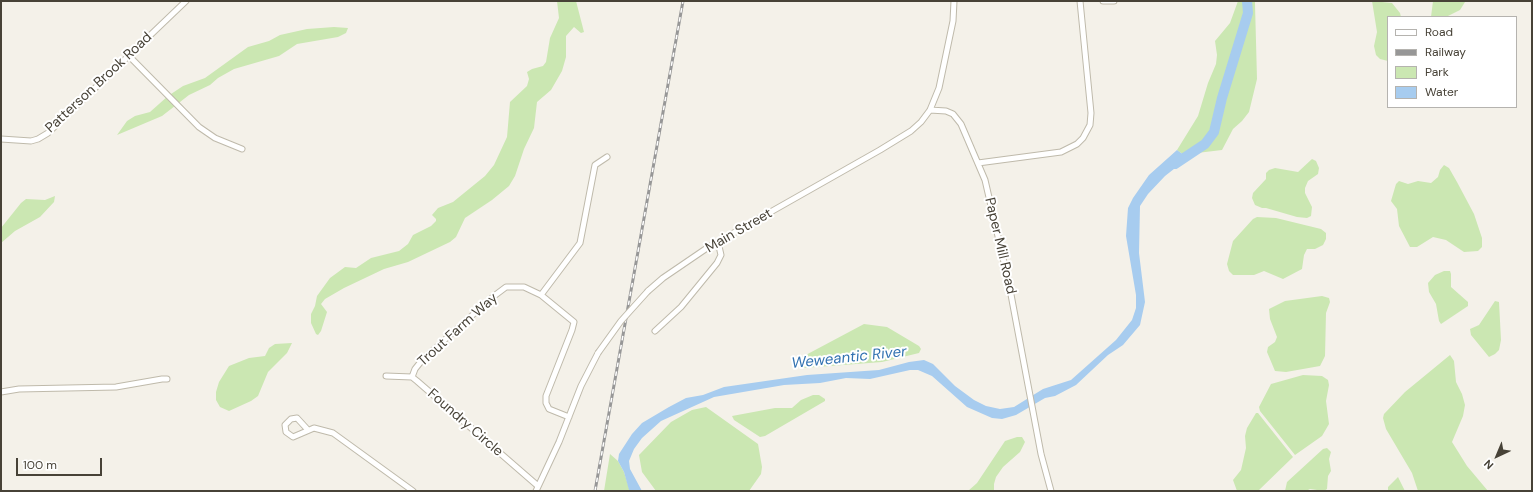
<!DOCTYPE html>
<style>
body{margin:0}
#map{position:relative;width:1533px;height:492px;overflow:hidden;background:#f4f1e9;font-family:"DM Sans",sans-serif}
canvas{display:block}
.frame{position:absolute;inset:0;border:2px solid #474237;pointer-events:none}
.legend{position:absolute;left:1387px;top:16px;width:130px;height:92px;box-sizing:border-box;background:#fff;border:1px solid #b5b3af;margin:0;padding:5px 7px;list-style:none;font-size:12px;color:#474237}
.legend li{display:flex;align-items:center;gap:8px;height:20px}
.legend b{width:20px;border:1px solid #b5b3af}
.north{position:absolute;left:1477px;top:436px;width:40px;height:40px;-webkit-text-stroke:3px #fff;paint-order:stroke;rotate:224deg;font-size:11px;font-weight:700;line-height:16px;text-align:center;color:#474237}
.north::after{content:'';display:block;margin:auto;width:14px;height:18px;background:#474237;clip-path:polygon(50% 0,100% 100%,50% 72%,0 100%)}
.scale{position:absolute;left:16px;top:458px;width:86px;height:18px;box-sizing:border-box;border:2px solid #474237;border-top:0;padding-left:5px;font-size:12px;line-height:14px;white-space:nowrap;color:#474237;-webkit-text-stroke:3px #fff;paint-order:stroke}
</style>
<div id="map">
<canvas width="1533" height="492"></canvas>
<div class="frame"></div>
<ul class="legend">
<li><b style="height:5px;background:#fff"></b>Road</li>
<li><b style="height:5px;background:#979797"></b>Railway</li>
<li><b style="height:11px;background:#cbe7b2"></b>Park</li>
<li><b style="height:11px;background:#a7ccef"></b>Water</li>
</ul>
<div class="north">N</div>
<div class="scale">100 m</div>
</div>
<script>
const ctx = document.querySelector('canvas').getContext('2d');
ctx.lineJoin = 'round';
function paint(path, color) {
  ctx.fillStyle = color;
  ctx.fill(path, 'evenodd');
}
function toPath(rows) {
  const path = new Path2D();
  for (const r of rows) {
    path.moveTo(r[0], r[1]);
    for (let i = 2; i < r.length; i += 2) path.lineTo(r[i], r[i + 1]);
  }
  return path;
}
function stroke(path, color, width, dash) {
  ctx.strokeStyle = color;
  ctx.lineWidth = width;
  ctx.lineCap = dash ? 'butt' : 'round';
  ctx.setLineDash(dash || []);
  ctx.stroke(path);
}
function label(font, color, halo, rows, align = 'center') {
  ctx.font = font + ' "DM Sans",sans-serif';
  ctx.lineWidth = 4;
  ctx.setLineDash([]);
  ctx.textBaseline = 'middle';
  ctx.strokeStyle = halo;
  ctx.fillStyle = color;
  for (const [text, x, y, turn = 0] of rows) {
    ctx.save();
    ctx.translate(x, y);
    ctx.rotate((+turn || 0) * Math.PI / 180);
    ctx.textAlign = isNaN(turn) ? turn : align;
    if (halo) ctx.strokeText(text, 0, 0);
    ctx.fillText(text, 0, 0);
    ctx.restore();
  }
}
paint(toPath([
 [557,1,576,1,584,32,581,33,574,27,566,36,566,57,562,71,551,90,537,102,534,128,524,149,515,176,509,186,492,200,465,218,456,237,450,242,408,262,384,269,344,288,325,299,321,304,327,312,321,331,318,335,316,334,311,323,311,314,315,306,317,296,330,278,345,267,356,268,371,258,399,251,408,244,413,235,431,226,436,221,436,219,432,215,438,208,453,202,485,176,494,165,507,137,510,102,527,86,529,79,527,72,532,69,543,66,546,62,550,38,559,18],
 [1238,1,1255,1,1255,4,1257,79,1249,112,1242,121,1233,129,1222,150,1197,153,1188,158,1177,150,1198,116,1208,83,1216,64,1217,55,1215,41,1230,23],
 [1372,1,1392,3,1400,13,1401,17,1388,17,1388,61,1380,59,1376,55,1374,46,1377,32],
 [1433,1,1465,1,1465,2,1460,10,1446,17,1431,17],
 [334,27,348,28,346,33,338,37,297,44,279,56,234,69,218,78,210,85,189,95,162,116,117,135,127,121,135,116,150,112,168,96,183,86,205,78,248,47,269,41,280,35,307,29],
 [1312,159,1316,161,1319,168,1318,174,1308,181,1305,188,1305,193,1312,207,1311,216,1307,218,1297,217,1266,208,1262,208,1255,205,1252,198,1253,193,1266,179,1266,173,1269,170,1275,168,1298,172],
 [1444,165,1449,168,1457,182,1474,214,1482,238,1482,247,1478,251,1464,252,1446,240,1433,237,1417,247,1410,247,1399,226,1397,209,1391,201,1396,184,1399,181,1408,184,1418,181,1431,183,1438,177,1440,170],
 [55,196,54,202,40,217,15,231,1,243,1,228,21,203,26,199,45,200],
 [1257,217,1276,218,1321,229,1326,233,1326,239,1323,245,1315,249,1307,249,1304,255,1302,269,1283,279,1264,271,1254,275,1233,275,1229,271,1227,264,1233,241,1253,219],
 [1444,271,1450,271,1451,274,1451,287,1468,302,1468,306,1441,324,1439,321,1436,304,1429,292,1428,283,1435,275],
 [1322,296,1329,298,1330,302,1326,313,1325,356,1320,366,1286,372,1275,371,1267,352,1268,347,1275,342,1277,337,1270,319,1269,309,1285,301],
 [1495,301,1499,302,1501,340,1499,350,1495,354,1489,357,1471,335,1470,329,1479,325],
 [864,324,887,327,919,346,921,349,919,353,882,362,804,368,802,357],
 [292,343,287,353,268,372,258,396,251,401,229,411,220,407,216,400,216,392,219,382,229,366,249,358,265,356,269,348,275,344],
 [1450,355,1454,361,1456,382,1462,394,1465,405,1463,416,1452,442,1467,466,1488,491,1418,491,1412,473,1386,429,1383,418,1384,414,1405,392],
 [1303,375,1322,376,1328,380,1329,385,1326,401,1329,424,1322,436,1295,455,1260,411,1259,407,1271,384],
 [813,395,819,395,825,399,825,401,765,436,760,437,734,420,732,416,775,408,792,408,801,400],
 [706,407,758,444,762,467,761,474,749,491,656,491,642,472,639,455,671,422,692,410],
 [1256,413,1258,413,1293,457,1258,491,1237,491,1233,480,1241,470,1246,448,1245,436,1247,428],
 [1017,437,1022,437,1025,442,1020,452,1003,467,996,477,994,484,994,491,968,491,977,483,1005,441],
 [1327,448,1331,452,1329,459,1331,471,1328,476,1327,489,1324,491,1310,489,1306,491,1285,491,1287,482,1323,449],
 [610,454,618,461,624,472,630,491,604,491],
 [1398,477,1405,491,1388,491,1388,487]
]), '#cbe7b2');
paint(toPath([
 [1177,150,1188,158,1165,176,1148,194,1140,206,1139,253,1145,302,1140,325,1123,345,1108,355,1076,385,1055,396,1045,398,1016,415,1002,419,992,418,967,407,932,376,918,370,910,370,870,379,846,378,820,383,784,385,714,397,661,421,642,438,634,449,629,461,630,469,642,491,629,490,624,472,618,461,619,454,632,434,642,423,669,407,686,398,703,395,724,387,807,375,879,370,909,362,924,360,933,364,955,386,974,400,986,406,1000,409,1014,407,1043,389,1071,380,1116,340,1132,320,1136,308,1136,295,1126,236,1128,208,1133,198,1149,175]
]), '#a7ccef');
stroke(toPath([
 [1175,164,1205,144,1214,132,1222,98,1248,13,1247,1]
]), '#a7ccef', 10);
const minor = toPath([
 [1103,1,1114,1],
 [129,56,199,127,215,138,242,149],
 [930,110,946,111,953,114,961,124,985,180,1009,284,1041,454,1051,491],
 [1,139,31,141,38,139,48,133,186,1],
 [978,163,1061,152,1077,144,1083,138,1090,125,1091,113,1080,1],
 [648,291,663,278,707,248,880,150,911,131,921,122,930,110,939,88,953,21,954,1],
 [541,295,580,243,595,165,607,157],
 [655,331,681,307,717,263,721,255,718,242],
 [386,376,412,377,417,381,538,486],
 [412,377,415,369,423,359,494,296,506,287,524,287,541,295,574,322,572,330,546,396,546,403,549,409,569,417],
 [1,392,19,389,116,387,162,379,167,379],
 [308,430,297,418,291,419,285,425,286,432,293,437,314,428,333,433,413,491],
 [536,491,559,442,581,386,598,353]
]);
stroke(minor, '#bfbaab', 7);
stroke(minor, '#fff', 5);
const rail = toPath([
 [595,491,683,1]
]);
stroke(rail, '#979797', 3);
stroke(rail, '#fff', 1.5, [4.5]);
const minorBridge = toPath([
 [598,353,621,321,648,291]
]);
stroke(minorBridge, '#bfbaab', 7, []);
stroke(minorBridge, '#fff', 5);
label('14px', '#474237', '#fff', [
 ["Patterson Brook Road",99,83,-43],
 ["Main Street",739,231,-30],
 ["Paper Mill Road",1000,246,77],
 ["Trout Farm Way",458,330,-42],
 ["Foundry Circle",465,423,41]
]);
label('italic 15px', '#3272b1', '#fff', [
 ["Weweantic River",849,358,-6]
]);
</script>
